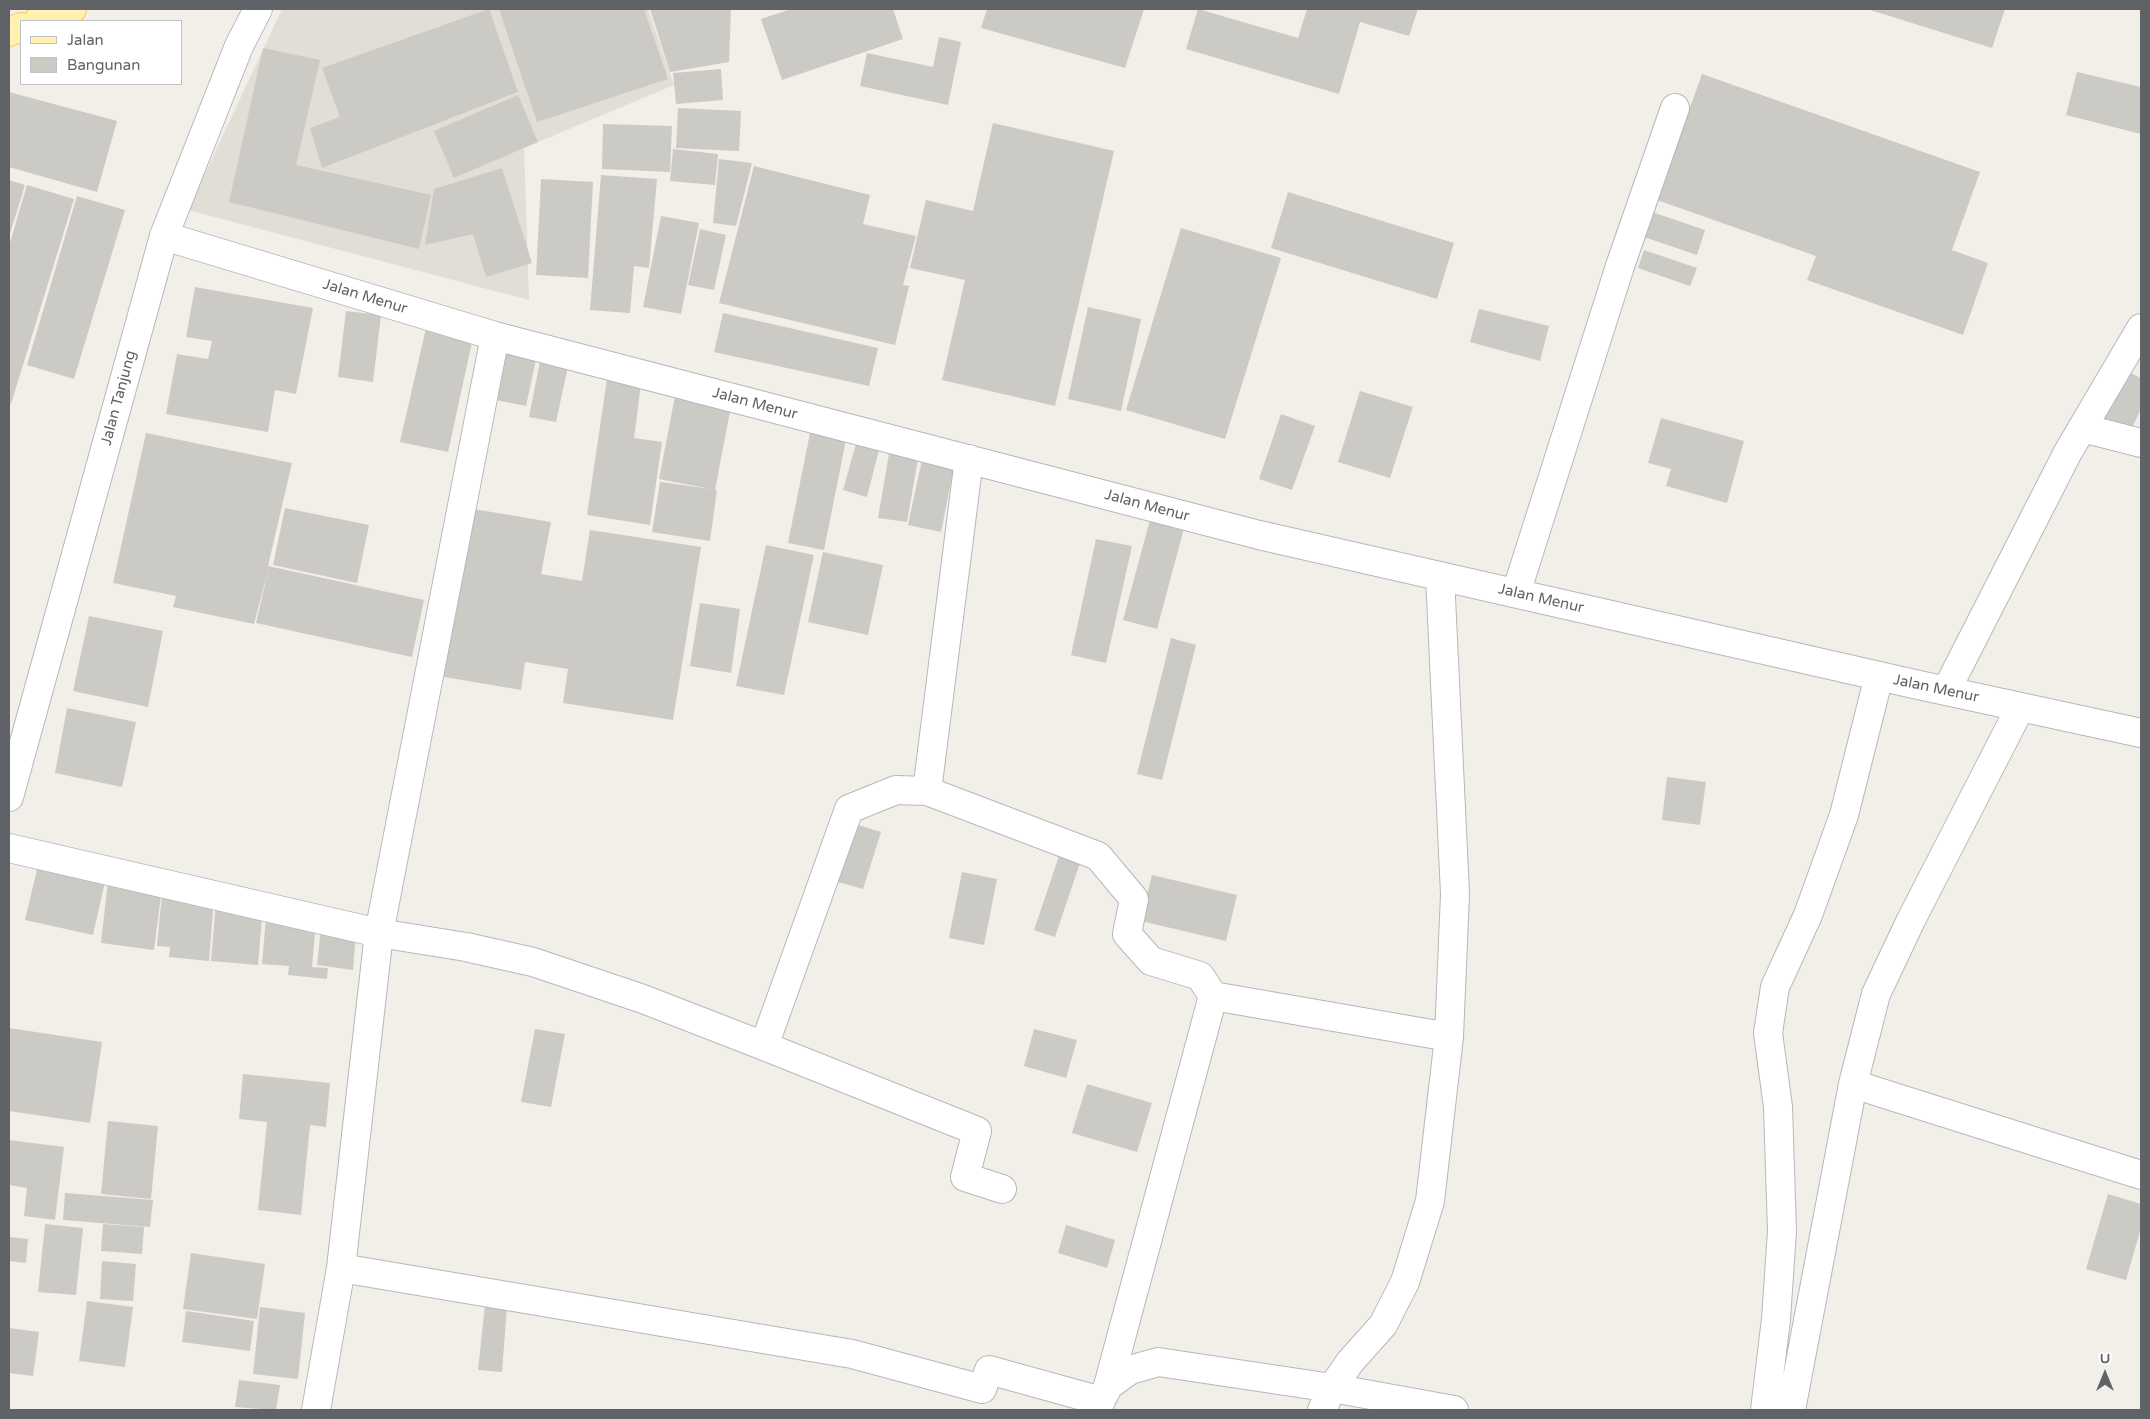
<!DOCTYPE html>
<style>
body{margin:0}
#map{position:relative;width:2150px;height:1419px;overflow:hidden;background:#f1efe8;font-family:"Varela Round",sans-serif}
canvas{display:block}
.frame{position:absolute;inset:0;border:10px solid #5f6368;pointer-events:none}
.legend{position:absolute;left:20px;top:20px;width:162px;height:65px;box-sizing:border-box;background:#fff;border:1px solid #bfc1c3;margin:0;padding:6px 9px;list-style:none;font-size:15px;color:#5f6368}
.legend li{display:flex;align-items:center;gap:10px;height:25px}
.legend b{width:25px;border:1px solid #bfc1c3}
.north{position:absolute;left:2080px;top:1349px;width:50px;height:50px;-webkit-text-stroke:4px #fff;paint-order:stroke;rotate:0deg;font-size:14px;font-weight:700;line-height:20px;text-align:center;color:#5f6368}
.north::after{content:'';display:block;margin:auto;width:18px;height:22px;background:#5f6368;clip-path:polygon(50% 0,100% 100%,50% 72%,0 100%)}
</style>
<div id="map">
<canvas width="2150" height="1419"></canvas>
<div class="frame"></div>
<ul class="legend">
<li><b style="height:6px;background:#fff2af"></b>Jalan</li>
<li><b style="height:14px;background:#cccac5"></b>Bangunan</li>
</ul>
<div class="north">U</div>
</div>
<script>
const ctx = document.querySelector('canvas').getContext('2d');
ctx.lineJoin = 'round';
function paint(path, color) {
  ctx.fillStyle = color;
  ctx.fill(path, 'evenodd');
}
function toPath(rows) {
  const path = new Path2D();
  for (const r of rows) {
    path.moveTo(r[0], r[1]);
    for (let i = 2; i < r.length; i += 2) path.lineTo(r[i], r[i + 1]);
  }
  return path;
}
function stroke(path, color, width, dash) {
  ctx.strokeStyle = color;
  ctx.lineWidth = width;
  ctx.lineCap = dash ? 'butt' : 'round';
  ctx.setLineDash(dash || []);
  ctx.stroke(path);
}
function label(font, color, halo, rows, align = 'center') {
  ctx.font = font + ' "Varela Round",sans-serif';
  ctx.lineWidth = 4.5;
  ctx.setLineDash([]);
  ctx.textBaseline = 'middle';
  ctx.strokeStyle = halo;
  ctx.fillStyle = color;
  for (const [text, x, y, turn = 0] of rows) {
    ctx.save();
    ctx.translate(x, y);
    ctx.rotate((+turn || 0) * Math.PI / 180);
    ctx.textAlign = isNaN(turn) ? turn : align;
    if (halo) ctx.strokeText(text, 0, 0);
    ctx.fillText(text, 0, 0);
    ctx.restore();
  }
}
paint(toPath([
 [282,9,648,9,674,85,524,148,529,300,188,210]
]), '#e1ded6');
paint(toPath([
 [489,9,518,92,322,168,310,128,340,117,322,68],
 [499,9,644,9,668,79,537,122],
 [650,9,731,9,729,62,670,72],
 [791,9,893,9,903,39,782,80,761,19],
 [987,9,1144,9,1125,68,981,28],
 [1198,9,1298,38,1307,9,1418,9,1409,36,1360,22,1339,94,1186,49],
 [1867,9,2005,9,1992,48],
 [939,37,961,42,948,105,860,86,867,53,933,67],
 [263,48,320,60,296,165,431,195,419,249,229,202],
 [721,69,723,100,676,104,673,73],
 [2077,72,2141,87,2141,134,2066,115],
 [1702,74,1980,172,1952,250,1988,263,1963,335,1807,280,1816,256,1657,200],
 [9,92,117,121,97,192,9,167],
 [518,95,538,142,454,178,434,131],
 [678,108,741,111,739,151,676,148],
 [993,123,1114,151,1055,406,942,380,965,280,910,268,926,200,973,211],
 [603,124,672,126,670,172,602,169],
 [673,149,718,154,715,185,670,181],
 [719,159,752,163,736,226,713,223],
 [754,166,870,195,863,224,916,236,903,285,909,286,895,345,719,303],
 [502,168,532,263,486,277,473,234,425,245,434,189],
 [601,175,657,179,649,268,634,266,630,313,590,310],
 [541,179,593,182,588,278,536,275],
 [9,180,25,185,9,237],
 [27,185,74,199,11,404,9,404,9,246],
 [1288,192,1454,243,1437,299,1271,248],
 [77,196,125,210,74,379,27,365],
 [1649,211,1705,230,1697,255,1641,236],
 [661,216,699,223,681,314,643,307],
 [1181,228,1281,258,1225,439,1126,410],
 [700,229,726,235,714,290,688,285],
 [1644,250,1697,268,1690,286,1638,268],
 [195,287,313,308,296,394,275,390,268,432,166,414,177,354,208,359,212,341,186,337],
 [1088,307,1141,319,1121,411,1068,399],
 [1479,309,1549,326,1540,361,1470,342],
 [346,311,381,315,373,382,338,377],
 [723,313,878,348,869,386,714,352],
 [426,328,473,338,448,452,400,442],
 [495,347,537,355,526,406,496,400],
 [541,356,569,362,556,422,529,417],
 [2124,370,2141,378,2141,409,2129,434,2100,420],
 [607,379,641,384,634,438,662,442,650,525,587,515],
 [676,391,732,401,715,490,717,490,710,541,652,532,660,482,711,489,659,479],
 [1360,391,1413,407,1390,478,1338,462],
 [1281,414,1315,426,1292,490,1259,479],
 [1661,418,1744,441,1727,503,1666,486,1671,469,1648,463],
 [146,433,292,463,268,566,424,600,412,657,256,623,269,567,254,624,173,607,176,596,113,583],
 [810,433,846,440,824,550,788,543],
 [857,440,880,446,867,497,843,490],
 [890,448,919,453,907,522,878,518],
 [923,455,955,462,941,532,908,525],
 [462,507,551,522,541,574,582,581,590,530,701,547,673,720,563,703,568,669,525,662,521,690,433,675],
 [285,508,369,525,357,583,273,565],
 [1152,512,1186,521,1157,629,1123,620],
 [1096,539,1132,546,1106,663,1071,655],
 [766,545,814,555,784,695,736,686],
 [823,552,883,565,868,635,808,622],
 [700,603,740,609,731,673,690,666],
 [89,616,163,631,148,707,73,691],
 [1171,638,1196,645,1162,780,1137,774],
 [67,708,136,722,122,787,55,773],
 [1667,777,1706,782,1700,825,1662,820],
 [849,822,881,832,863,889,831,880],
 [1059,856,1080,863,1055,937,1034,930],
 [40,857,107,873,93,935,25,920],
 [962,872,997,879,984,945,949,938],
 [1152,875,1237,895,1226,941,1141,921],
 [108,881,162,888,154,950,101,943],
 [162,894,214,898,209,961,169,957,170,947,157,946],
 [216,902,263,907,258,965,211,961],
 [266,917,316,922,312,967,328,968,327,979,288,975,289,966,262,964],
 [321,928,356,932,353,970,317,965],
 [9,1028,102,1042,90,1123,9,1111],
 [535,1029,565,1034,551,1107,521,1102],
 [1034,1029,1077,1040,1066,1078,1024,1066],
 [243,1074,330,1083,326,1127,310,1125,301,1215,258,1210,267,1122,239,1119],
 [1087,1084,1152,1103,1137,1152,1072,1133],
 [108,1121,158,1126,151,1199,101,1194],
 [9,1140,64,1147,55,1220,24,1216,27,1188,9,1185],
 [65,1193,153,1200,150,1227,63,1220],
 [2108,1194,2141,1204,2141,1228,2126,1280,2086,1269],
 [45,1224,83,1228,76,1295,38,1292],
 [103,1224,144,1227,142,1254,101,1251],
 [1066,1225,1115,1240,1107,1268,1058,1253],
 [9,1237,28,1239,26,1263,9,1261],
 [191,1253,265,1264,257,1319,183,1309],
 [102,1261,136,1264,133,1301,100,1299],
 [87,1301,133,1307,125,1367,79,1361],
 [485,1304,507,1307,502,1372,478,1370],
 [260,1307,305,1313,298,1379,253,1374],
 [186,1311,254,1321,250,1351,182,1342],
 [9,1328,39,1332,33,1376,9,1373],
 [239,1380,280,1385,276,1410,235,1407]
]), '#cccac5');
const minor = toPath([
 [164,236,495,336,1259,535,1914,684,2141,733],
 [2082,428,2141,443],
 [969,459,927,791,1098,856,1134,899,1127,934,1151,961,1200,976,1213,996,1449,1037],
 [1516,593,1621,263,1675,108],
 [1946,691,2068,452,2141,328],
 [9,797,164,236,239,46,258,9],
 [9,848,379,933,466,947,533,962,643,999,764,1046,849,809,896,790,927,791],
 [764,1046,977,1131,965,1177,1002,1189],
 [1853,1084,2141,1175],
 [341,1268,852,1354,982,1389,989,1370,1101,1401],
 [1108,1386,1213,996],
 [1105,1393,1108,1386,1130,1370,1158,1362,1332,1388,1454,1410],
 [316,1410,341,1268,379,933,495,336],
 [1322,1410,1332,1388,1350,1362,1383,1325,1405,1282,1430,1201,1449,1037,1455,894,1440,576],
 [1765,1410,1776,1319,1782,1231,1778,1107,1768,1033,1775,987,1808,915,1844,815,1879,676],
 [1791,1410,1853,1084,1876,994,1911,920,2020,708]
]);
const major = toPath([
 [38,21,72,9],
 [9,32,21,27]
]);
stroke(minor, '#b5b8bc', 30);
stroke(major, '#f2c960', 30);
stroke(minor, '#fff', 28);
stroke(major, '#fff2af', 28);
label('15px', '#5f6368', '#fff', [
 ["Jalan Menur",365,297,17],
 ["Jalan Tanjung",119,398,-75],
 ["Jalan Menur",755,404,15],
 ["Jalan Menur",1147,506,15],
 ["Jalan Menur",1541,599,13],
 ["Jalan Menur",1936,689,12]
]);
</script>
